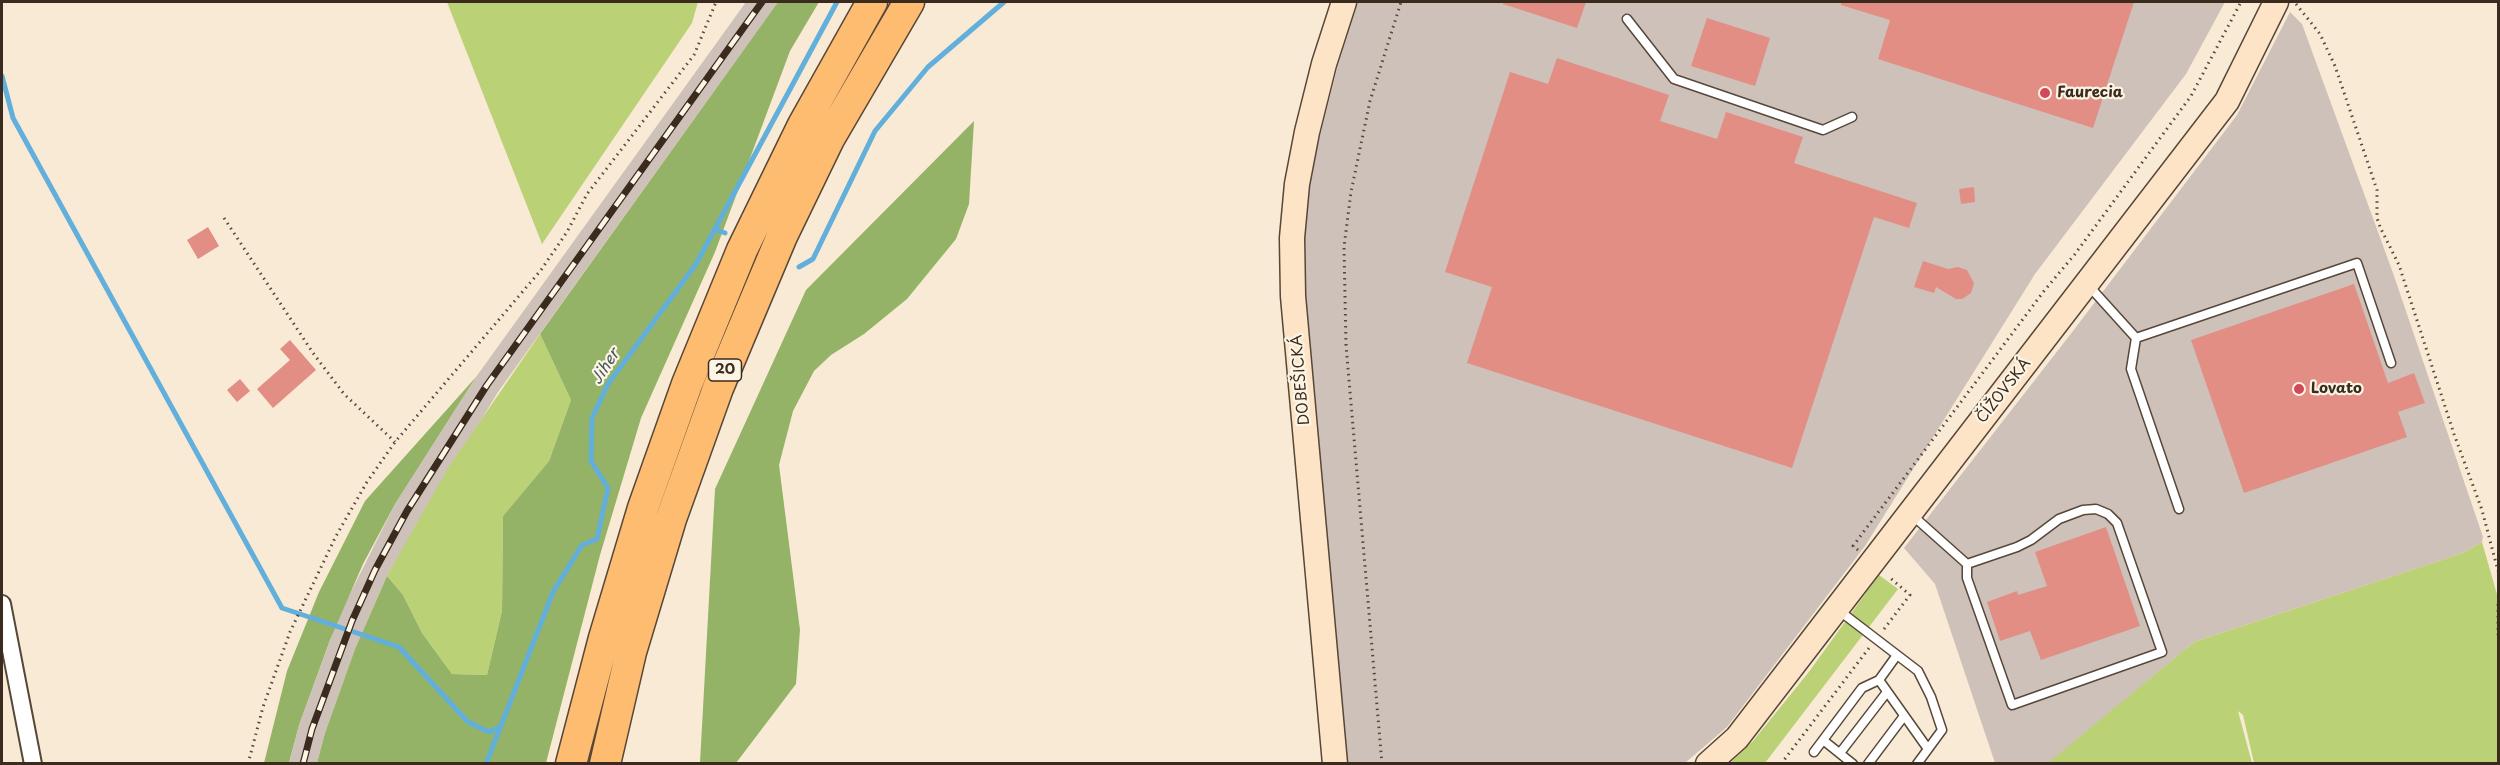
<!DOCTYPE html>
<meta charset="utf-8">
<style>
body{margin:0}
#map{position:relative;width:2500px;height:765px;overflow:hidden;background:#f8ead4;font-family:"Playpen Sans",sans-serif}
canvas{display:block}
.frame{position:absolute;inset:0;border:3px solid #3b2a1e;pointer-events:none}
</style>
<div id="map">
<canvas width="2500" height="765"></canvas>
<div class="frame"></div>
</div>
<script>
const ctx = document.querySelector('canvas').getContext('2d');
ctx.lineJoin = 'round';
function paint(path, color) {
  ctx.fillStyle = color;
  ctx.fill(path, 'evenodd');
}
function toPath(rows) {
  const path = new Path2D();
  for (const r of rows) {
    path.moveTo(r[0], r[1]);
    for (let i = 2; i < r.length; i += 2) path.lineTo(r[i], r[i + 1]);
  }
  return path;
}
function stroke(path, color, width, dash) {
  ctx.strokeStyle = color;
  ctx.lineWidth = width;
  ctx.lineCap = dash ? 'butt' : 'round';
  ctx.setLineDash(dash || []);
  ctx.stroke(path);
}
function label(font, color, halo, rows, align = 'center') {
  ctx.font = font + ' "Playpen Sans",sans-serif';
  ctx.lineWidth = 4.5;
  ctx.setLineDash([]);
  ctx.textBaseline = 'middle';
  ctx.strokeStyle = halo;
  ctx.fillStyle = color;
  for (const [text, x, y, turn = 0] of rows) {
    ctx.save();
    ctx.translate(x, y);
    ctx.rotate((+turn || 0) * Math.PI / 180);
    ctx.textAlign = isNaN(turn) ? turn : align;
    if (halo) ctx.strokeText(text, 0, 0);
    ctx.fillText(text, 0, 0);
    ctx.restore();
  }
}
paint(toPath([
 [746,2,778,2,498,392,387,576,355,649,325,733,317,763,289,764,299,725,339,616,395,504,476,377],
 [1358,2,2225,2,2186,74,2035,274,1865,546,1727,727,1685,763,1345,763,1302,295,1302,234,1307,187,1337,69],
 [2290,12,2302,24,2393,273,2483,537,2482,542,2463,553,2194,642,2048,764,1995,763,1935,584,1904,548,2073,331,2237,115]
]), '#cec1b9');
paint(toPath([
 [447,2,698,2,692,23,542,244],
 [540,334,571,400,549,461,503,516,502,611,487,675,452,674,422,633,403,595,387,576,448,468],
 [2482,542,2498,598,2498,763,2254,763,2243,715,2238,711,2252,763,2048,763,2194,642,2463,553],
 [1879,575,1898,589,1765,763,1729,764,1753,741,1808,673]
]), '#bbd176');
paint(toPath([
 [778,2,819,2,790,51,715,252,641,418,600,555,546,763,317,763,325,733,355,649,387,576,403,595,422,633,452,674,487,675,502,611,503,516,549,461,571,400,540,334],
 [974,121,969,204,956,239,907,299,864,334,831,355,814,371,793,411,779,465,800,630,796,684,736,763,700,763,715,489,806,290],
 [476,377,395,504,363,564,330,640,299,725,289,763,264,763,287,671,319,592,365,501]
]), '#94b367');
stroke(toPath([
 [2,76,13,118,282,608,399,647,468,722,489,732,498,728],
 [715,229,725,233],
 [799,267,813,259,875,131,928,67,1004,2],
 [486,764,553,592,582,545,597,539,608,488,591,461,592,418,608,384,696,264,837,2]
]), '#62afdb', 5);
paint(toPath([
 [1503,2,1586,2,1577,28,1503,4],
 [1841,2,2134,2,2093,128,1878,59,1890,20,1841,5],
 [1707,18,1770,38,1755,86,1691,66],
 [1557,58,1669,95,1660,121,1717,139,1726,112,1803,137,1794,163,1917,203,1909,228,1874,217,1792,468,1467,363,1492,287,1445,272,1510,72,1548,84],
 [1974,187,1975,202,1961,204,1959,189],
 [208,227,219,246,198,259,187,240],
 [1923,261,1948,269,1958,267,1967,270,1974,283,1971,293,1962,299,1956,299,1936,287,1934,293,1914,287],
 [2354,284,2388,383,2414,373,2425,403,2398,412,2407,437,2244,493,2191,340],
 [290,340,316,370,273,408,257,389,290,360,280,349],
 [240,379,250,391,237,402,227,390],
 [2106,527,2140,626,2041,660,2030,631,2000,641,1987,602,2017,591,2018,595,2047,586,2035,552]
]), '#e28e85');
const lane = toPath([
 [1627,19,1674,79,1823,130,1852,117],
 [2089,286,2136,338,2357,263,2391,363],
 [2136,338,2131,369,2179,509],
 [1912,515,1967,564,1967,578,2012,705,2162,652,2117,523,2108,514,2096,509,2083,510,2059,519,2031,540,2017,547,1967,564],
 [1837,609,1918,671,1931,697,1942,730,1917,764],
 [1879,680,1928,749],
 [1823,740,1853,764],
 [1814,752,1862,688,1879,680,1897,655],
 [1840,753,1887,692],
 [1868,764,1904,716]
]);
const street = toPath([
 [2,604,33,764]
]);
const secondary = toPath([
 [1335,764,1293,296,1292,238,1297,184,1307,132,1324,64,1344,2],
 [1708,764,1737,738,2227,101,2276,2]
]);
const highway = toPath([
 [571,764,604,638,643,508,687,384,742,250,803,125,872,2],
 [605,764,631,652,671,519,718,388,782,236,829,139,909,2]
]);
stroke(lane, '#574739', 11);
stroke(street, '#574739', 20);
stroke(secondary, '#574739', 27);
stroke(highway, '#574739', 33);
stroke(toPath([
 [2296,4,2320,34,2335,66,2377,190,2377,218,2380,227,2399,265,2454,434,2482,510,2498,571],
 [224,218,313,353,344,394,395,442],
 [1858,550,1853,546,2044,291,2075,254,2191,96,2241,2],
 [2498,604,2498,635],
 [1884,629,1910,595,1888,576],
 [248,764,263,707,290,632,336,536,367,482,395,442,541,270,567,232,587,194,694,55,716,2],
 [1382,764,1346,345,1344,247,1351,192,1370,101,1401,2],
 [1781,764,1869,648]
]), '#574739', 3, [1.5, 4.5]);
stroke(lane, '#fff', 8);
stroke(street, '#fff', 16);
stroke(secondary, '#fee4c6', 24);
stroke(highway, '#fdbc70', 30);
const rail = toPath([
 [303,764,312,729,352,621,375,570,407,511,487,385,762,2]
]);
stroke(rail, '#3b2a1e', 7);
stroke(rail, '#fcf5e5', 4.5, [14]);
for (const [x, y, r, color] of [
 [2045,93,6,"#d1495b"],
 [2299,389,6,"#d1495b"]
]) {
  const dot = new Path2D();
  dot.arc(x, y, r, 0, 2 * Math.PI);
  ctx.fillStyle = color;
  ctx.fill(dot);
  stroke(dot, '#fcf5e5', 2);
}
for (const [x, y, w] of [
 [725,370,33]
]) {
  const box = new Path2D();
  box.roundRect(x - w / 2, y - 11, w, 22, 4.5);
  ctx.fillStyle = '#fcf5e5';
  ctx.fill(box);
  stroke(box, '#3b2a1e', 1.5);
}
label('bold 14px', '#3b2a1e', null, [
 ["20",725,370]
]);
label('bold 15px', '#3b2a1e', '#fcf5e5', [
 ["Faurecia",2057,93],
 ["Lovato",2311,389]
], 'left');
label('15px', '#3b2a1e', '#fcf5e5', [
 ["DOBEŠICKÁ",1301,380,-95],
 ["ČÍŽOVSKÁ",2004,391,-52]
]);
label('italic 16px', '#495960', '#fcf5e5', [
 ["Jiher",606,367,-57]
]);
</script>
